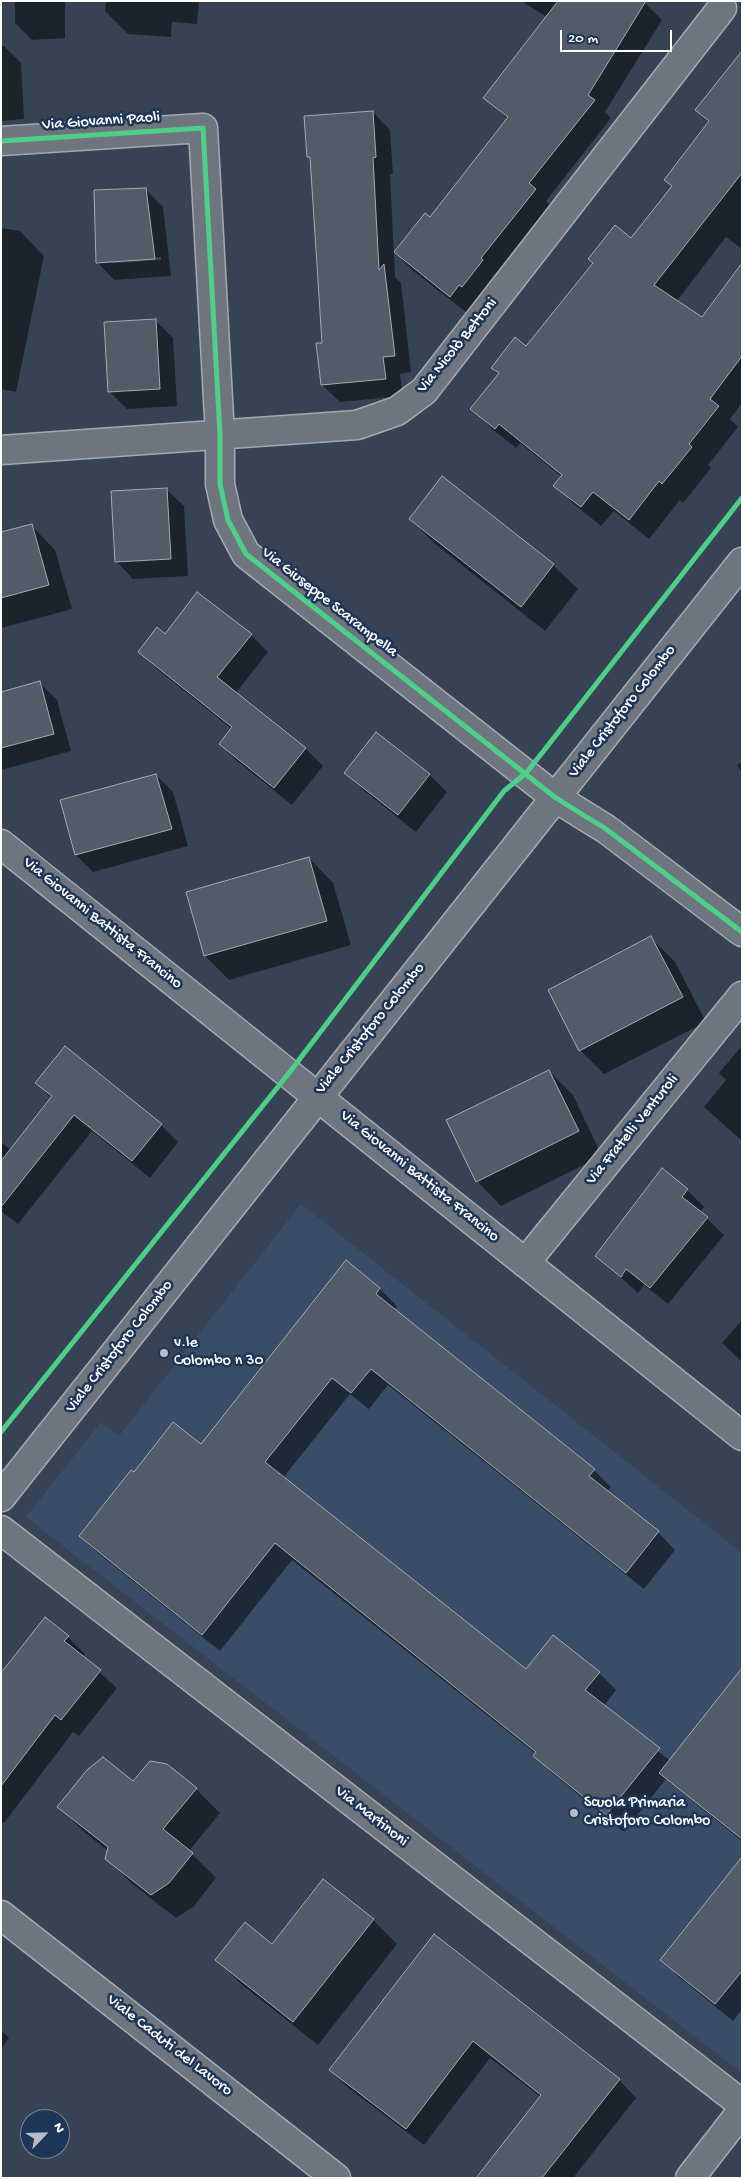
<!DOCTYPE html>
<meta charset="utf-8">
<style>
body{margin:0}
#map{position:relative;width:743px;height:2179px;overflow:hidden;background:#374354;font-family:"Gochi Hand",sans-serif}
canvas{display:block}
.frame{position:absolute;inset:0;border:2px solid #fff;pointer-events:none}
.north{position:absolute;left:20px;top:2109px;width:50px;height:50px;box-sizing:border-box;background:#1d3557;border:1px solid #77869a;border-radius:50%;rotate:66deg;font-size:14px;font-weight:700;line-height:20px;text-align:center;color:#fff}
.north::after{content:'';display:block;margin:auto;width:18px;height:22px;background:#b9bdc3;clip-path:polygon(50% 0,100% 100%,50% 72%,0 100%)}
.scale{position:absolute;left:560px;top:30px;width:112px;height:22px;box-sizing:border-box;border:2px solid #fff;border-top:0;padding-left:6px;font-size:15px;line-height:18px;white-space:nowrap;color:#fff;-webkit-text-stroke:4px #1d3557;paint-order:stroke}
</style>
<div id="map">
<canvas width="743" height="2179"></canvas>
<div class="frame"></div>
<div class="north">N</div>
<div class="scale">20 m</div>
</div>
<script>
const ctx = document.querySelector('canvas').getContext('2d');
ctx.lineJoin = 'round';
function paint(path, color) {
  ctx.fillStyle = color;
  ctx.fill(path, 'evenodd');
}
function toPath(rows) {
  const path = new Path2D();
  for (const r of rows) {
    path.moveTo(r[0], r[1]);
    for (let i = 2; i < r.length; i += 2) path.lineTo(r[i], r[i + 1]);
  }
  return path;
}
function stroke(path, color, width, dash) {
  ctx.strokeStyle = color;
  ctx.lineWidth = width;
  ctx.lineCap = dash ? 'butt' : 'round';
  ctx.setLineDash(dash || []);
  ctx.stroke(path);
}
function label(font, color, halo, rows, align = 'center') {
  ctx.font = font + ' "Gochi Hand",sans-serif';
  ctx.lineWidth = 5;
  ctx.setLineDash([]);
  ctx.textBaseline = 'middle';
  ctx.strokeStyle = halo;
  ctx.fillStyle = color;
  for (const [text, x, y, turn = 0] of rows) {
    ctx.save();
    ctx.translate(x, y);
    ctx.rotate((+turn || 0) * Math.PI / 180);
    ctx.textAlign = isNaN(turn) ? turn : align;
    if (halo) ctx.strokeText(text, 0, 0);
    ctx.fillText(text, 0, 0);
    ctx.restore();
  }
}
paint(toPath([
 [301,1204,742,1553,742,2073,26,1517,101,1422,119,1436]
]), '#394d69');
paint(toPath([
 [15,1,65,1,65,38,32,40,15,23],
 [106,1,199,1,197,24,172,22,171,37,128,34,105,11],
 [521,1,643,1,662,20,605,112,611,118,546,201,552,207,467,313,412,270,395,252,430,219,508,119,485,98,547,17],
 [1,46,4,46,21,63,24,119,1,121],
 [742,63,742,249,726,237,676,302,702,319,742,265,742,403,730,419,738,427,708,465,711,468,683,503,680,500,649,539,614,511,601,526,575,505,555,486,562,477,520,443,516,448,492,429,472,409,499,375,492,368,526,348,632,239,673,187,665,179,709,123,697,110],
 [373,112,390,130,393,174,390,174,395,277,401,283,411,372,400,374,403,396,340,402,322,385,318,345,323,344,311,159,308,156],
 [146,190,163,207,171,276,114,280,97,262],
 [161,257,161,260,112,263,112,261],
 [1,228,20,231,44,256,16,392,1,389],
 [155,320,173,338,177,406,127,409,110,392],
 [443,478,553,565,578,589,545,631,434,543,410,519],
 [166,489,184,506,188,576,133,579,116,561],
 [31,525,55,550,72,609,1,628,1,534],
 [251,635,268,652,236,693,306,749,323,766,292,805,237,761,220,744,232,729,157,669,140,652,166,636],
 [40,683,57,700,71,751,1,770,1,693],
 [376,733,430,775,447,792,416,832,363,790,346,773],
 [742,762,742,773,737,765],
 [156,775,173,792,188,846,93,872,76,855,61,801],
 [309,858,333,883,351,945,229,980,205,956],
 [651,938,675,962,706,1022,604,1074,580,1050],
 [741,1047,742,1048,742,1141,704,1107,726,1080,719,1073],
 [549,1071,573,1095,602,1156,501,1206,477,1181],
 [37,1083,161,1125,178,1142,150,1178,92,1131,18,1224,1,1211,1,1142,11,1150,52,1098],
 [662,1170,687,1190,704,1207,700,1212,724,1235,668,1304,644,1285,638,1293,597,1256],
 [346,1262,380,1289,397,1306,394,1310,594,1470,611,1487,607,1492,658,1532,675,1550,644,1589,388,1385,369,1409,350,1394,283,1478,526,1671,599,1673,616,1690,604,1706,670,1761,742,1670,742,1841,666,1779,624,1832,552,1773,535,1756,536,1754,292,1560,220,1651,98,1553,80,1536,134,1474,201,1446],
 [742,1320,742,1362,722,1343],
 [68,1637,85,1654,83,1657,117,1688,79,1736,73,1732,4,1823,1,1821,1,1675],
 [133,1783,196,1789,220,1813,189,1851,216,1878,193,1907,176,1918,131,1883,107,1858,108,1851,83,1831,59,1807],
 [742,1859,742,2009,733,2021,679,1977,662,1960],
 [323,1881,373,1920,397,1944,318,2045,241,1984,217,1960,272,1946],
 [434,1936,619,2080,636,2098,573,2178,477,2178,541,2097,490,2058,424,2145,347,2087,330,2070],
 [1,2030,9,2038,1,2049]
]), '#0007');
const building = toPath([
 [558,1,646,1,588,95,595,100,529,183,536,189,481,258,483,260,462,287,459,285,450,297,394,252,425,213,430,217,508,117,483,98,558,1],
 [742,51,742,173,654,285,702,317,742,263,742,356,710,399,719,406,689,444,692,447,662,484,659,481,629,520,593,492,581,507,553,486,562,475,499,424,495,429,470,409,499,373,491,368,515,337,526,346,593,263,588,259,615,225,631,238,672,186,664,180,709,121,695,110,742,51],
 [373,111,376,157,373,158,379,270,384,264,395,356,383,357,386,379,321,385,316,343,322,343,310,157,307,157,304,116,373,111],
 [146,188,155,259,96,263,94,190,146,188],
 [156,319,160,389,108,392,104,322,156,319],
 [442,476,554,564,521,607,409,519,442,476],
 [167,488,171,559,115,562,111,491,167,488],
 [32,524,49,585,1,598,1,532,32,524],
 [197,592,252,634,217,677,306,748,274,788,219,744,232,727,138,652,157,627,165,634,197,592],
 [40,681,54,734,1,748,1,692,40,681],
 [376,732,430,774,398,815,344,773,376,732],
 [156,774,172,829,75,855,60,800,156,774],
 [309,857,327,921,204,956,186,892,309,857],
 [651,936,683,997,579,1051,548,990,651,936],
 [65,1046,162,1124,132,1161,74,1115,1,1207,1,1161,52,1096,35,1083,65,1046],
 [549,1070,579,1131,476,1182,446,1120,549,1070],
 [662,1168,688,1189,682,1197,708,1217,650,1288,626,1269,621,1277,595,1256,662,1168],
 [346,1260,380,1288,376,1294,595,1469,589,1476,659,1531,626,1573,371,1369,351,1393,332,1378,265,1462,526,1669,553,1635,600,1672,585,1690,660,1748,606,1815,533,1756,536,1752,275,1543,202,1635,79,1536,131,1470,134,1472,173,1422,201,1444,346,1260],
 [45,1617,69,1636,64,1641,101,1670,61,1720,55,1715,1,1786,1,1673,45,1617],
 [742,1668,742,1839,659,1773,742,1668],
 [103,1757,133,1781,150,1761,167,1764,197,1788,163,1829,193,1853,169,1883,151,1895,105,1859,108,1847,57,1807,87,1770,103,1757],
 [742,1857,742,1971,715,2004,660,1960,742,1857],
 [323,1879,374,1919,293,2022,215,1960,245,1922,272,1944,323,1879],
 [434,1934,620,2079,542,2178,476,2178,541,2095,473,2041,406,2129,329,2070,434,1934]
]);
paint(building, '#525b68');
stroke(building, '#a5aab2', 1);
const minor = toPath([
 [1,141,203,128,220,435,220,484,228,520,246,554,556,798,606,829,742,932],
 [1,450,357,425,397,411,424,391,722,8],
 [1,844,742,1436],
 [525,1263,742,996],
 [1,1530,742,2104],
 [1,1915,336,2178],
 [690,2178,742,2111]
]);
const tertiary = toPath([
 [1,1497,742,562]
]);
stroke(minor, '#a5aab2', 31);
stroke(tertiary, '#a5aab2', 31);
stroke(minor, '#6f757e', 28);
stroke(tertiary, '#6f757e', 28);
stroke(toPath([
 [1,141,203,128,220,435,220,484,228,520,246,554,556,798,606,829,742,932],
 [1,1432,289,1073,504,791,526,773,542,753,742,498]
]), '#4dcf88', 5);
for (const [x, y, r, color] of [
 [164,1353,5,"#b9bdc3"],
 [574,1813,5,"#b9bdc3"]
]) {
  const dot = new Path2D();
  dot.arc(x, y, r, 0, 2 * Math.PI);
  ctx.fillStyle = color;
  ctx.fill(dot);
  stroke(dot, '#1d3557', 2);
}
label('16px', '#fff', '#1d3557', [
 ["Via Giovanni Paoli",101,122,-4],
 ["Via Nicolò Bettoni",458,346,-51],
 ["Via Giuseppe Scarampella",329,603,38],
 ["Viale Cristoforo Colombo",623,712,-52],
 ["Via Giovanni Battista Francino",102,924,39],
 ["Viale Cristoforo Colombo",371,1029,-51],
 ["Via Fratelli Venturoli",633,1130,-51],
 ["Via Giovanni Battista Francino",419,1177,39],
 ["Viale Cristoforo Colombo",120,1347,-52],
 ["Via Martinoni",371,1817,38],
 ["Viale Caduti del Lavoro",169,2046,38]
]);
label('16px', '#fff', '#1d3557', [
 ["v.le",174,1344],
 ["Colombo n 30",174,1362],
 ["Scuola Primaria",584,1804],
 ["Cristoforo Colombo",584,1822]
], 'left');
</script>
